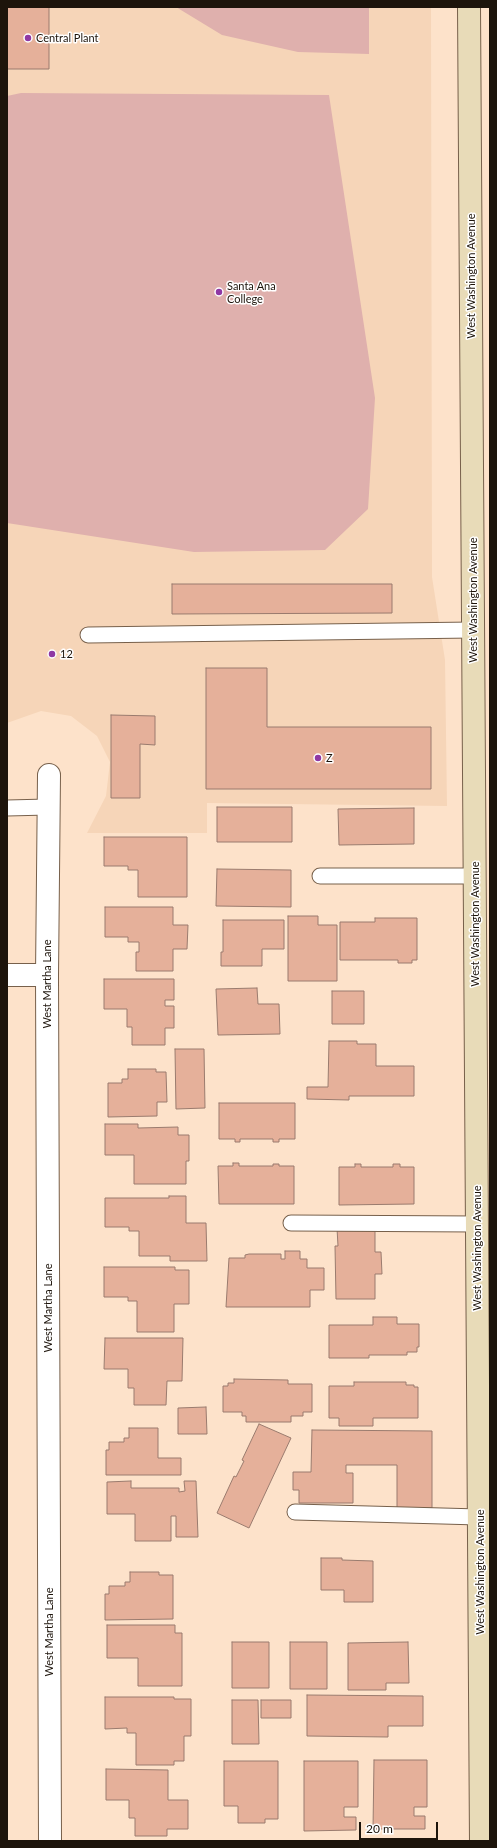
<!DOCTYPE html>
<style>
body{margin:0}
#map{position:relative;width:497px;height:1848px;overflow:hidden;background:#fde2ca;font-family:Lato,sans-serif}
canvas{display:block}
.frame{position:absolute;inset:0;border:8px solid #1d140b;pointer-events:none}
.scale{position:absolute;left:359px;top:1822px;width:79px;height:18px;box-sizing:border-box;border:2px solid #1d140b;border-top:0;padding-left:5px;font-size:12px;line-height:14px;white-space:nowrap;color:#1d140b;-webkit-text-stroke:3px #fff;paint-order:stroke}
</style>
<div id="map">
<canvas width="497" height="1848"></canvas>
<div class="frame"></div>
<div class="scale">20 m</div>
</div>
<script>
const ctx = document.querySelector('canvas').getContext('2d');
ctx.lineJoin = 'round';
function paint(path, color) {
  ctx.fillStyle = color;
  ctx.fill(path, 'evenodd');
}
function toPath(rows) {
  const path = new Path2D();
  for (const r of rows) {
    path.moveTo(r[0], r[1]);
    for (let i = 2; i < r.length; i += 2) path.lineTo(r[i], r[i + 1]);
  }
  return path;
}
function stroke(path, color, width, dash) {
  ctx.strokeStyle = color;
  ctx.lineWidth = width;
  ctx.lineCap = dash ? 'butt' : 'round';
  ctx.setLineDash(dash || []);
  ctx.stroke(path);
}
function label(font, color, halo, rows, align = 'center') {
  ctx.font = font + ' Lato,sans-serif';
  ctx.lineWidth = 3;
  ctx.setLineDash([]);
  ctx.textBaseline = 'middle';
  ctx.strokeStyle = halo;
  ctx.fillStyle = color;
  for (const [text, x, y, turn = 0] of rows) {
    ctx.save();
    ctx.translate(x, y);
    ctx.rotate((+turn || 0) * Math.PI / 180);
    ctx.textAlign = isNaN(turn) ? turn : align;
    if (halo) ctx.strokeText(text, 0, 0);
    ctx.fillText(text, 0, 0);
    ctx.restore();
  }
}
paint(toPath([
 [7,7,431,7,432,577,445,660,447,806,207,803,207,833,87,833,106,796,110,762,97,736,71,716,41,711,7,723]
]), '#f6d5b8');
paint(toPath([
 [176,7,369,7,369,54,298,52,222,35],
 [21,93,329,95,375,398,368,509,325,550,194,552,7,523,7,96]
]), '#dfb0ad');
const building = toPath([
 [7,7,49,7,49,69,7,69,7,7],
 [172,584,392,584,392,613,172,614,172,584],
 [206,668,267,668,267,727,431,727,431,789,206,789,206,668],
 [111,715,155,716,155,745,140,744,140,798,111,798,111,715],
 [217,807,292,807,292,842,217,842,217,807],
 [414,808,414,844,339,845,338,809,414,808],
 [104,837,187,837,187,897,138,897,138,870,128,870,128,866,104,866,104,837],
 [217,869,291,870,291,907,216,906,217,869],
 [105,907,173,907,173,925,188,925,187,949,173,949,173,971,136,971,136,952,139,952,139,942,128,942,128,937,105,937,105,907],
 [288,916,318,916,318,925,337,925,337,981,288,981,288,916],
 [375,918,417,918,417,960,412,960,412,963,398,963,398,960,340,960,340,922,375,922,375,918],
 [223,920,284,920,284,949,262,949,262,966,221,966,221,952,223,952,223,920],
 [104,979,174,979,174,1000,165,1000,165,1006,174,1006,174,1028,165,1028,165,1045,132,1045,132,1027,127,1027,127,1009,104,1009,104,979],
 [257,988,258,1004,279,1004,280,1034,218,1035,216,989,257,988],
 [332,991,364,991,364,1024,332,1024,332,991],
 [329,1041,357,1041,357,1044,376,1044,376,1066,414,1066,414,1096,349,1096,349,1100,307,1099,307,1087,328,1087,329,1041],
 [175,1049,204,1049,205,1108,176,1109,175,1049],
 [128,1069,156,1069,156,1072,166,1072,167,1102,157,1102,157,1116,108,1117,108,1083,122,1083,122,1079,128,1079,128,1069],
 [219,1103,295,1103,295,1139,279,1139,279,1142,273,1142,273,1139,240,1139,240,1142,235,1142,235,1139,219,1139,219,1103],
 [105,1124,138,1124,138,1128,178,1127,178,1135,189,1135,189,1161,186,1161,186,1184,134,1184,134,1155,105,1155,105,1124],
 [233,1163,239,1163,239,1166,273,1166,273,1164,279,1164,279,1166,294,1166,294,1204,219,1204,218,1166,233,1166,233,1163],
 [355,1164,361,1164,361,1167,393,1167,393,1164,400,1164,400,1167,414,1167,414,1204,339,1205,339,1167,355,1167,355,1164],
 [169,1196,186,1196,186,1223,206,1223,207,1261,170,1261,170,1256,139,1256,139,1231,129,1231,129,1227,105,1227,105,1198,169,1198,169,1196],
 [337,1228,375,1228,375,1252,381,1252,382,1274,375,1274,375,1299,336,1299,335,1246,338,1246,337,1228],
 [285,1251,300,1251,300,1259,307,1259,307,1268,324,1268,324,1290,310,1290,310,1307,226,1307,229,1258,245,1258,245,1255,249,1254,281,1254,281,1259,285,1259,285,1251],
 [104,1267,175,1267,175,1270,189,1270,189,1304,174,1304,174,1332,137,1332,137,1301,128,1301,128,1297,104,1297,104,1267],
 [373,1317,397,1317,397,1324,419,1324,419,1347,417,1347,417,1352,407,1352,407,1355,369,1355,369,1358,329,1358,329,1325,373,1325,373,1317],
 [105,1338,183,1338,182,1381,167,1381,166,1405,134,1405,134,1388,128,1388,128,1369,104,1369,105,1338],
 [234,1379,288,1380,288,1384,312,1384,312,1412,303,1412,303,1416,291,1416,291,1422,246,1422,246,1416,242,1416,242,1412,223,1412,223,1386,228,1386,228,1383,234,1383,234,1379],
 [354,1382,406,1382,406,1385,414,1385,414,1387,418,1387,418,1418,373,1418,373,1426,339,1426,339,1418,329,1418,329,1386,354,1386,354,1382],
 [206,1407,207,1434,178,1434,178,1408,206,1407],
 [259,1424,291,1438,249,1528,217,1513,234,1476,236,1477,244,1461,242,1460,259,1424],
 [129,1428,158,1428,158,1458,181,1458,181,1475,106,1475,106,1450,109,1450,109,1442,124,1442,124,1438,129,1438,129,1428],
 [312,1430,432,1431,432,1508,397,1508,397,1465,346,1465,346,1473,353,1473,353,1503,299,1503,299,1490,293,1490,293,1472,311,1472,312,1430],
 [131,1481,131,1488,179,1488,179,1492,185,1491,184,1481,196,1481,198,1537,176,1537,176,1516,171,1516,171,1541,135,1541,135,1514,107,1514,107,1482,131,1481],
 [321,1558,342,1558,342,1560,373,1561,373,1602,344,1602,344,1590,321,1590,321,1558],
 [130,1572,159,1572,159,1575,173,1575,173,1619,105,1620,105,1594,109,1594,109,1586,125,1586,125,1582,130,1582,130,1572],
 [107,1625,175,1625,175,1633,182,1633,182,1686,138,1686,138,1658,107,1658,107,1625],
 [232,1642,269,1642,269,1688,232,1688,232,1642],
 [290,1642,327,1642,327,1689,290,1689,290,1642],
 [408,1642,409,1683,386,1683,386,1690,348,1690,348,1643,408,1642],
 [307,1695,423,1696,423,1726,388,1726,388,1737,307,1736,307,1695],
 [105,1697,174,1697,174,1699,191,1699,191,1736,184,1736,184,1761,174,1761,174,1765,136,1765,136,1733,127,1733,127,1728,105,1729,105,1697],
 [232,1700,258,1700,259,1744,232,1744,232,1700],
 [261,1700,291,1700,291,1718,261,1718,261,1700],
 [374,1760,427,1760,427,1807,414,1807,414,1816,425,1816,425,1829,373,1829,374,1760],
 [224,1761,278,1761,278,1819,265,1819,265,1823,238,1823,238,1806,224,1806,224,1761],
 [304,1761,358,1761,358,1807,344,1807,344,1817,356,1817,356,1830,304,1831,304,1761],
 [106,1769,168,1770,168,1800,188,1800,188,1829,167,1829,167,1836,135,1836,135,1818,129,1818,129,1800,106,1800,106,1769]
]);
paint(building, '#e5b09a');
stroke(building, '#9a7b6e', 1);
const lane = toPath([
 [88,635,473,630],
 [7,808,48,807],
 [320,876,475,876],
 [291,1223,477,1224],
 [295,1512,479,1517]
]);
const street = toPath([
 [49,775,47,975,50,1841],
 [7,975,47,975]
]);
const secondary = toPath([
 [469,7,481,1841]
]);
stroke(lane, '#77604b', 17);
stroke(street, '#77604b', 24);
stroke(secondary, '#77604b', 24);
stroke(lane, '#fff', 15);
stroke(street, '#fff', 22);
stroke(secondary, '#e8dbb8', 22);
for (const [x, y, r, color] of [
 [28,38,4,"#8f38a4"],
 [219,292,4,"#8f38a4"],
 [52,654,4,"#8f38a4"],
 [318,758,4,"#8f38a4"]
]) {
  const dot = new Path2D();
  dot.arc(x, y, r, 0, 2 * Math.PI);
  ctx.fillStyle = color;
  ctx.fill(dot);
  stroke(dot, '#fff', 1.5);
}
label('11px', '#1d140b', '#fff', [
 ["Central Plant",36,38],
 ["Santa Ana",227,286],
 ["College",227,299],
 ["12",60,654],
 ["Z",326,758]
], 'left');
label('11px', '#1d140b', '#fff', [
 ["West Washington Avenue",471,276,-90],
 ["West Washington Avenue",473,600,-90],
 ["West Washington Avenue",475,924,-90],
 ["West Martha Lane",47,984,-90],
 ["West Washington Avenue",477,1248,-90],
 ["West Martha Lane",48,1308,-90],
 ["West Washington Avenue",480,1572,-90],
 ["West Martha Lane",49,1632,-90]
]);
</script>
